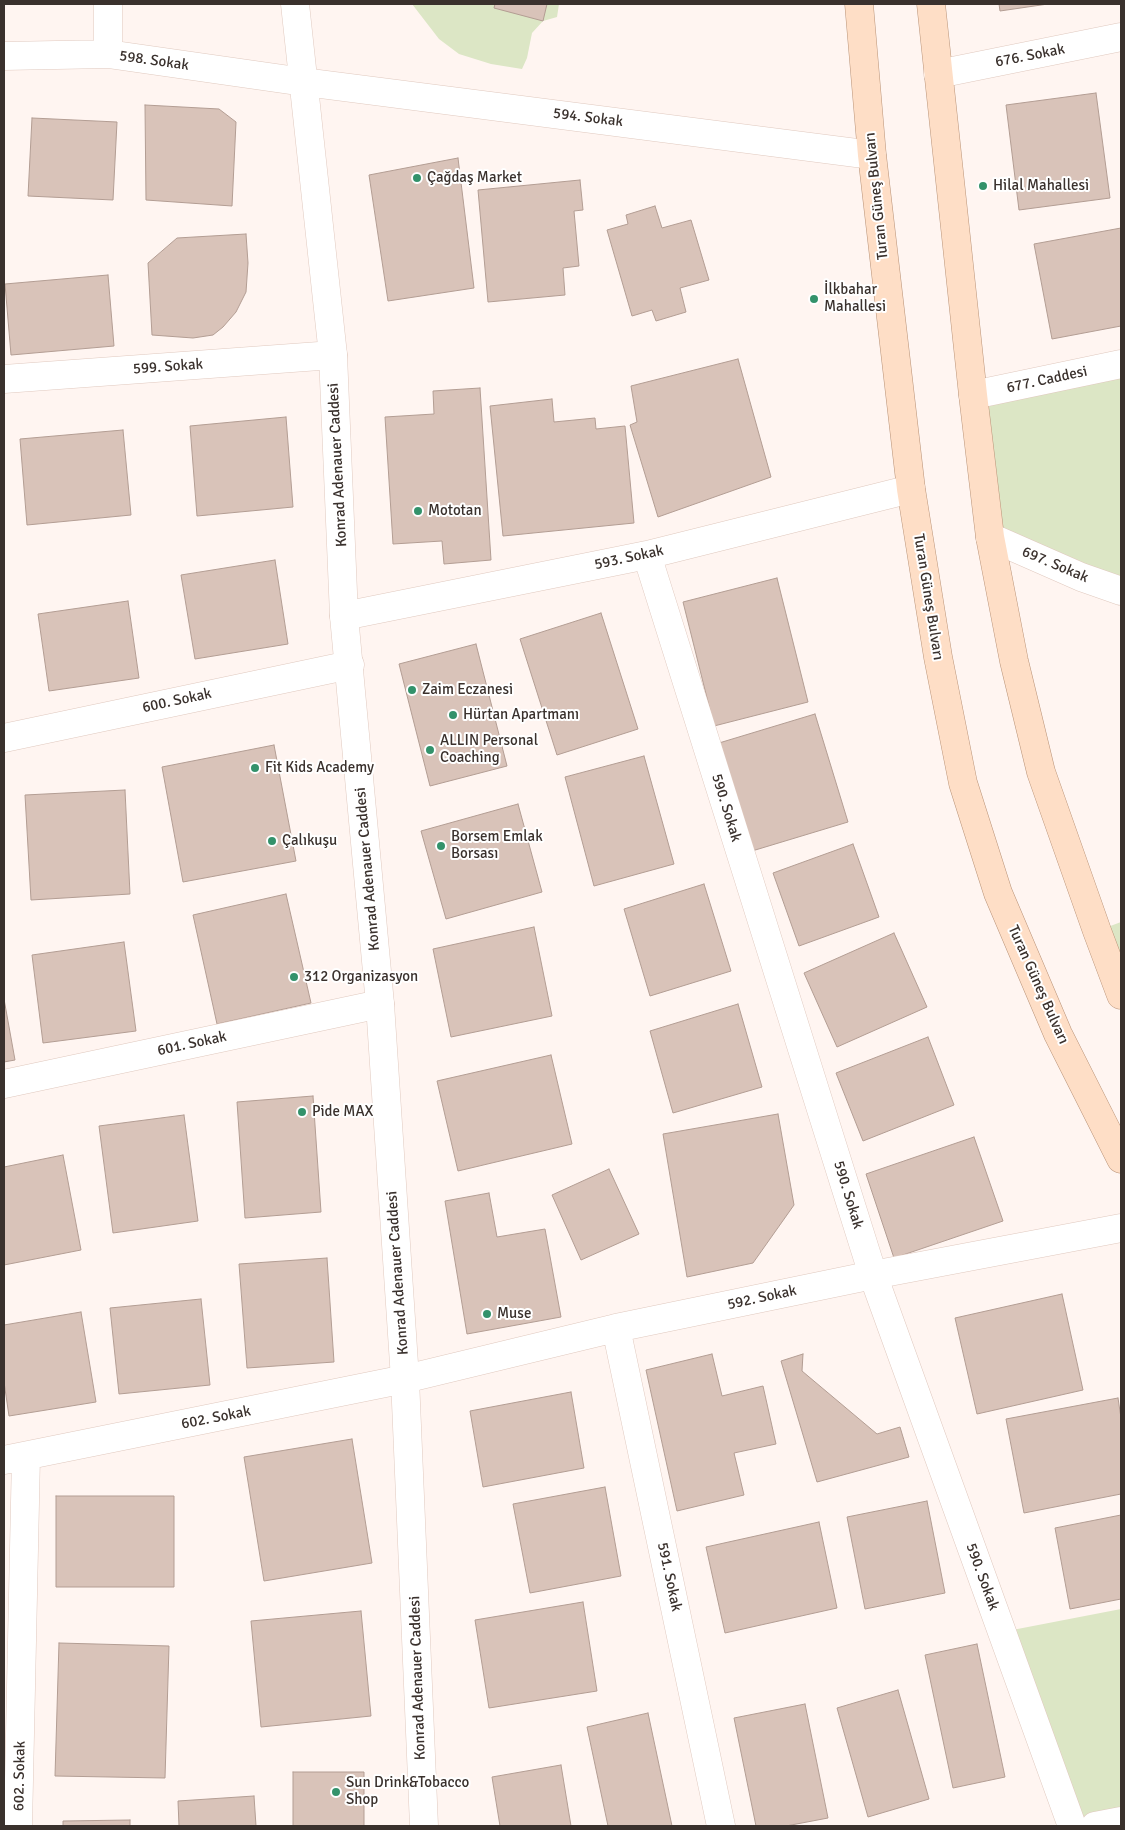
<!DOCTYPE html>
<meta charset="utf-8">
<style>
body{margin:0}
#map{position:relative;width:1125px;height:1830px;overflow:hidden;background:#fff5f1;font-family:Signika,sans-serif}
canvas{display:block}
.frame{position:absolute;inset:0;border:5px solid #3a312d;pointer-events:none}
</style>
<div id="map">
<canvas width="1125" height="1830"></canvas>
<div class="frame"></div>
</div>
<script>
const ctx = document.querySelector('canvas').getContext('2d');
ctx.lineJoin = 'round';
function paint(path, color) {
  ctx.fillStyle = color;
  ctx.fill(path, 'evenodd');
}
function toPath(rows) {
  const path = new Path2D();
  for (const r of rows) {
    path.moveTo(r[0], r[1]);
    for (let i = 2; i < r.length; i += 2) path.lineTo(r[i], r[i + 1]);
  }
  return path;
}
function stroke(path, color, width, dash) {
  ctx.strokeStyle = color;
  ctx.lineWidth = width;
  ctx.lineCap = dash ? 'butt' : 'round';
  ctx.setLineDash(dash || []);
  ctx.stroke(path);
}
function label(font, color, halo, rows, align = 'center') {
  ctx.font = font + ' Signika,sans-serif';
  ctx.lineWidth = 4;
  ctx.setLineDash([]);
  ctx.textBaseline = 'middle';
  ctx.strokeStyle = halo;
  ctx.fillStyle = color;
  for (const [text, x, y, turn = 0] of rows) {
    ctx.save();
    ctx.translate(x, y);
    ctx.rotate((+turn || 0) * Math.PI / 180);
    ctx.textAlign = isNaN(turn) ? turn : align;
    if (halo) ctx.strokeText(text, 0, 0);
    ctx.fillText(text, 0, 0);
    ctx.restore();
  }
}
paint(toPath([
 [412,4,559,4,557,17,543,21,532,33,527,58,522,69,491,64,459,54,439,39],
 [1121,364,1121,591,990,537,973,395],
 [1121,922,1121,995,1097,931],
 [1121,1609,1121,1826,1072,1826,1002,1632]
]), '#dce6c5');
const building = toPath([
 [495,4,547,4,543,21,494,8,495,4],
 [999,4,1048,4,1000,11,999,4],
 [1096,93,1110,198,1019,210,1006,105,1096,93],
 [145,105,219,109,236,122,232,206,146,200,145,105],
 [32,118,117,122,113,200,28,196,32,118],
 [458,158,474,288,388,301,369,175,458,158],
 [580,180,583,210,574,211,579,266,563,268,565,295,488,302,478,190,580,180],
 [655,206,662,228,691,220,709,280,680,288,686,312,656,321,652,310,632,316,607,230,628,224,626,215,655,206],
 [1121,228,1121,326,1052,339,1034,244,1121,228],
 [246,234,248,263,246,292,236,312,223,327,213,335,193,338,152,335,148,263,177,238,246,234],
 [108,275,114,346,11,355,5,284,108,275],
 [738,359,771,477,658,517,630,425,637,422,631,386,738,359],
 [480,388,491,560,444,564,442,541,393,544,385,417,434,414,433,391,480,388],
 [552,399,554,422,595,418,596,429,625,426,634,523,503,536,490,406,552,399],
 [286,417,293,507,197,516,190,426,286,417],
 [123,430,131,515,27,525,20,439,123,430],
 [275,560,288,644,195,659,181,575,275,560],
 [777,578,808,702,714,726,683,602,777,578],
 [128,601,139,678,49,691,38,614,128,601],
 [601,613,638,729,557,755,520,639,601,613],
 [476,644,507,766,430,786,399,664,476,644],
 [815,714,848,822,752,851,719,743,815,714],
 [274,745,296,861,183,882,162,767,274,745],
 [644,756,674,864,594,886,565,777,644,756],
 [125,790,130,894,31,900,25,795,125,790],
 [518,804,542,892,446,919,421,831,518,804],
 [853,844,879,917,799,946,773,873,853,844],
 [704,884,731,971,650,996,624,909,704,884],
 [286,894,311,1003,217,1024,193,915,286,894],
 [534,927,552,1016,451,1037,433,949,534,927],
 [894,933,927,1007,837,1047,804,973,894,933],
 [124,942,136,1031,43,1043,32,955,124,942],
 [4,999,15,1060,4,1062,4,999],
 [738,1004,762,1087,673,1113,650,1031,738,1004],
 [928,1037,954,1105,863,1141,836,1073,928,1037],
 [551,1055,572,1144,458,1171,437,1081,551,1055],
 [313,1096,321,1212,245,1218,237,1102,313,1096],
 [778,1114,794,1205,753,1263,687,1277,663,1134,778,1114],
 [184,1115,198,1221,113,1233,99,1126,184,1115],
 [974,1137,1003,1221,894,1258,866,1174,974,1137],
 [63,1155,81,1250,4,1265,4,1167,63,1155],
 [609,1169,639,1234,581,1260,552,1195,609,1169],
 [489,1193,497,1237,545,1229,561,1317,467,1334,445,1201,489,1193],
 [327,1258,334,1362,247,1368,239,1264,327,1258],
 [1062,1294,1083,1390,977,1414,955,1318,1062,1294],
 [201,1299,210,1385,119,1394,110,1308,201,1299],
 [81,1312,96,1402,9,1416,4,1382,4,1325,81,1312],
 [712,1354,722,1396,763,1386,776,1444,734,1453,744,1495,677,1511,646,1370,712,1354],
 [803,1354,802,1371,877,1434,900,1427,909,1457,817,1482,781,1361,803,1354],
 [571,1392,584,1468,483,1487,470,1411,571,1392],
 [1118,1398,1121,1418,1121,1494,1024,1513,1006,1419,1118,1398],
 [352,1439,372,1563,264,1581,244,1457,352,1439],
 [605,1487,621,1576,530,1593,513,1504,605,1487],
 [56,1496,174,1496,174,1587,56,1587,56,1496],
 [927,1501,945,1593,865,1609,847,1517,927,1501],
 [1121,1515,1121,1599,1070,1609,1055,1528,1121,1515],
 [819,1522,837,1608,725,1633,706,1547,819,1522],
 [583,1602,597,1691,489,1708,475,1620,583,1602],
 [361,1611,371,1716,261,1727,251,1621,361,1611],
 [59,1643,169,1646,165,1778,55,1776,59,1643],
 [977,1644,1005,1777,953,1788,925,1655,977,1644],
 [898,1690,929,1799,868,1817,837,1708,898,1690],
 [805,1704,828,1818,786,1826,756,1826,734,1718,805,1704],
 [648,1713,672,1826,608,1826,587,1727,648,1713],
 [561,1765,571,1826,500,1826,492,1777,561,1765],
 [293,1772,364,1772,364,1826,293,1826,293,1772],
 [254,1796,256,1826,179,1826,178,1801,254,1796],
 [130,1820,130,1826,63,1826,63,1821,130,1820]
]);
paint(building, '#d9c3b9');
stroke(building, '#b39d93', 1);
const street = toPath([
 [108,54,108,4],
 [4,56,108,54,304,82,872,155],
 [938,74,1121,37],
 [4,379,333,355],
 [973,395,1121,364],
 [990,537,1081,577,1121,591],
 [647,555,873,1275,1072,1826],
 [344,616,647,555,911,489],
 [4,738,350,665],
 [4,1084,380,1004],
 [616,1328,721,1826],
 [4,1460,405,1379,616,1328,873,1275,1121,1228],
 [18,1826,26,1456]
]);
const secondary = toPath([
 [295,4,333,355,344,616,380,1004,405,1379,424,1826],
 [1095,1826,1121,1821]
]);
const primary = toPath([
 [859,4,872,155,911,489,938,657,963,783,998,893,1058,1034,1121,1159],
 [931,4,973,395,990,537,1014,661,1041,772,1097,931,1121,995]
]);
stroke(street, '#e0c9bf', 29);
stroke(secondary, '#e0c9bf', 29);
stroke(primary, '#b99378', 29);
stroke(street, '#fff', 28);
stroke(secondary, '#fff', 28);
stroke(primary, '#fedec6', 28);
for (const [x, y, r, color] of [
 [417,178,5,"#33926b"],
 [983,186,5,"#33926b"],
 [814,299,5,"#33926b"],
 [418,511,5,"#33926b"],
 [412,690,5,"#33926b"],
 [453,715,5,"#33926b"],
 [430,750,5,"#33926b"],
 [255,768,5,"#33926b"],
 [272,841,5,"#33926b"],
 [441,846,5,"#33926b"],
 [294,977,5,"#33926b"],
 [302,1112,5,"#33926b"],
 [487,1314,5,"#33926b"],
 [336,1792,5,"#33926b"]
]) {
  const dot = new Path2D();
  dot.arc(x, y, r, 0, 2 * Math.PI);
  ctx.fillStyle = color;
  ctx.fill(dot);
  stroke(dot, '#fff', 2);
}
label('15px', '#3a312d', '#fff', [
 ["676. Sokak",1030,56,-11],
 ["598. Sokak",154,61,8],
 ["594. Sokak",588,118,7],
 ["Turan Güneş Bulvarı",877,196,-96],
 ["599. Sokak",168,367,-4],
 ["677. Caddesi",1047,380,-12],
 ["Konrad Adenauer Caddesi",338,465,-93],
 ["593. Sokak",629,558,-12],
 ["697. Sokak",1055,565,23],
 ["Turan Güneş Bulvarı",928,597,81],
 ["600. Sokak",177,701,-12],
 ["590. Sokak",726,808,73],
 ["Konrad Adenauer Caddesi",368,869,-95],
 ["Turan Güneş Bulvarı",1038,985,66],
 ["601. Sokak",192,1044,-12],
 ["590. Sokak",848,1195,73],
 ["Konrad Adenauer Caddesi",398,1273,-94],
 ["592. Sokak",762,1298,-12],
 ["602. Sokak",216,1418,-11],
 ["591. Sokak",669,1577,78],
 ["590. Sokak",982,1577,70],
 ["Konrad Adenauer Caddesi",418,1678,-92],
 ["602. Sokak",20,1776,-89]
]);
label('15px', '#3a312d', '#fff', [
 ["Çağdaş Market",427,178],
 ["Hilal Mahallesi",993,186],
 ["İlkbahar",824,290],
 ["Mahallesi",824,307],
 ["Mototan",428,511],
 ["Zaim Eczanesi",422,690],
 ["Hürtan Apartmanı",463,715],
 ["ALLIN Personal",440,741],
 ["Coaching",440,758],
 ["Fit Kids Academy",265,768],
 ["Borsem Emlak",451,837],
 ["Borsası",451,854],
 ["Çalıkuşu",282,841],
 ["312 Organizasyon",304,977],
 ["Pide MAX",312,1112],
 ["Muse",497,1314],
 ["Sun Drink&Tobacco",346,1783],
 ["Shop",346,1800]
], 'left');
</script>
